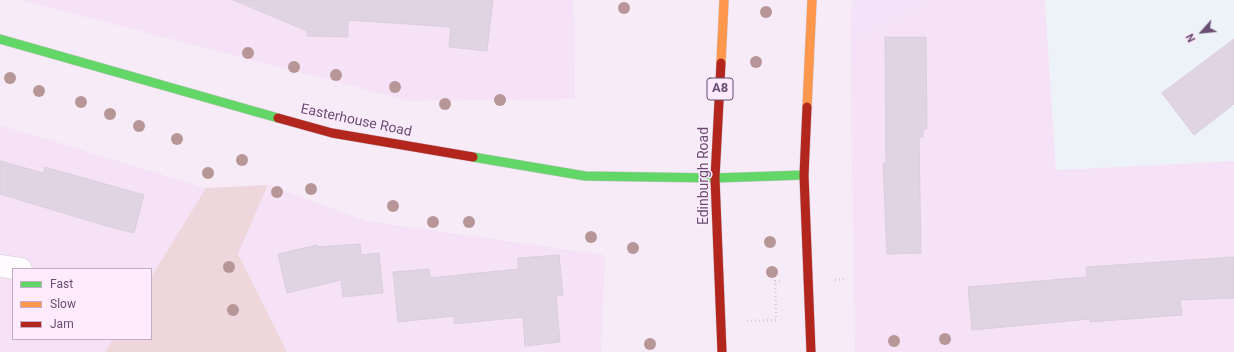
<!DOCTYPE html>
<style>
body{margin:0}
#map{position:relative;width:1234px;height:352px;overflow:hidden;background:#f6ebf6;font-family:Roboto,sans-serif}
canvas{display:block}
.legend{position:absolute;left:12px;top:268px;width:140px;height:72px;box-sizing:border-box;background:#feecfe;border:1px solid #c2acc6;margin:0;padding:5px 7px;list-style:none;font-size:12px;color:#694d73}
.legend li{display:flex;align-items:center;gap:8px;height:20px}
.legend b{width:20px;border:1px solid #c2acc6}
.north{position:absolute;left:1182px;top:12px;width:40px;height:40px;-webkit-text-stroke:3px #feecfe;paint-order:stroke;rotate:243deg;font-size:11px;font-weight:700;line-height:16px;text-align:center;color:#694d73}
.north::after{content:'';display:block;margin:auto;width:14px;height:18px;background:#694d73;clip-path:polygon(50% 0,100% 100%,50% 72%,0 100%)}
</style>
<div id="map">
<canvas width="1234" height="352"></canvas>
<ul class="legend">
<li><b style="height:5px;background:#63d668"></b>Fast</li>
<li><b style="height:5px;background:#ff974d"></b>Slow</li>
<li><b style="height:5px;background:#b3261e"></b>Jam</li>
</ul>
<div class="north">N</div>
</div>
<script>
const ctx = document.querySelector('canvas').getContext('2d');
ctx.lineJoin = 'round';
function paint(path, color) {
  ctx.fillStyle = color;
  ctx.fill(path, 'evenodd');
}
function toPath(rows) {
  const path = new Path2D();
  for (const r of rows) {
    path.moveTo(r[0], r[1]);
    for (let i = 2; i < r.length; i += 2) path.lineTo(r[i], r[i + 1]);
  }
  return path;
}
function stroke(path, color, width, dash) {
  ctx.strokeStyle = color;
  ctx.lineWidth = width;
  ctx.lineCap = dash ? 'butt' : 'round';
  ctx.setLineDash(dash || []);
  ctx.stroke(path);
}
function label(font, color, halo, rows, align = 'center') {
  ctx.font = font + ' Roboto,sans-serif';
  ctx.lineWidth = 3;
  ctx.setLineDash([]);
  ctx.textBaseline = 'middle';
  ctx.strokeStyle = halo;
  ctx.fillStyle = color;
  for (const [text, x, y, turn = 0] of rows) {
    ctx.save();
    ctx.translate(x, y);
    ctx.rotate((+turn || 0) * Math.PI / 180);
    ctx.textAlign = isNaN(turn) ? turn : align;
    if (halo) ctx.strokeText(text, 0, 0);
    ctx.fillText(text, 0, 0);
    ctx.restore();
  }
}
paint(toPath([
 [20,0,574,0,575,99,410,101],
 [932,0,1045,0,1056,170,1234,161,1234,352,855,352,850,43],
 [0,125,206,188,151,277,151,269,13,269,13,339,113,339,105,352,0,352],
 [268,185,367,221,605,255,601,352,287,352,238,254]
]), '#f6e2f7');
paint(toPath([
 [852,0,932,0,850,43]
]), '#f3e2f8');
paint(toPath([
 [1045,0,1234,0,1234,161,1056,170]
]), '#ecf2f7');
paint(toPath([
 [268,185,238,254,287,352,105,352,113,339,151,339,151,277,206,188]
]), '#eed7dc');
const building = toPath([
 [233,0,493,0,487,51,449,47,451,27,348,20,348,37,307,36,307,31,233,0],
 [885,37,926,37,927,129,923,129,923,137,919,137,921,253,887,254,883,163,886,163,885,37],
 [1234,39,1234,104,1194,135,1162,93,1234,39],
 [0,161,43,173,45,167,144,195,134,233,103,225,0,194,0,161],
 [360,244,361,255,379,253,383,293,343,297,341,280,287,293,278,254,317,245,318,247,360,244],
 [559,255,563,295,556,296,560,342,525,346,523,317,454,324,454,316,398,322,393,272,429,269,430,278,518,269,518,258,559,255],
 [1234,257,1234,298,1180,300,1182,315,1090,322,1090,319,972,330,968,287,1087,277,1086,267,1234,257]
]);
paint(building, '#e0d3e2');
stroke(building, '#dccddf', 1);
const street = toPath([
 [0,266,21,269]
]);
const fast = toPath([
 [0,39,278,118],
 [473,157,585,176,715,178],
 [715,178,804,175]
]);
const slow = toPath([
 [721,63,724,0],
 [807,107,812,0]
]);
const jam = toPath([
 [721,63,715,178,722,352],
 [807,107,804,175,811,352],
 [278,118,332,133,473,157]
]);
stroke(street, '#d4c9d6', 23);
stroke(fast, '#d2c6d4', 10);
stroke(slow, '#d2c6d4', 10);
stroke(jam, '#d2c6d4', 10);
stroke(toPath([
 [835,280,847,279],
 [747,321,776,320,775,281,780,281]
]), '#d5cbd7', 2.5, [1, 3]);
stroke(street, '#fefcfe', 22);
stroke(fast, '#63d668', 9);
stroke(slow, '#ff974d', 9);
stroke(jam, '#b3261e', 9);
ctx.fillStyle = '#b79698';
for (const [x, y] of [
 [624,8],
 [766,12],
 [248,53],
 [756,62],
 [294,67],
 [336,75],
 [10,78],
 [395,87],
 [39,91],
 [500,100],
 [81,102],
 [445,104],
 [110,114],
 [139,126],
 [177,139],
 [242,160],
 [208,173],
 [311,189],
 [277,192],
 [393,206],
 [433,222],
 [469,222],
 [591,237],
 [770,242],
 [633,248],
 [229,267],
 [772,272],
 [233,310],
 [945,339],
 [894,341],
 [650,344]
]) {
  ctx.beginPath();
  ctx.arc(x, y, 6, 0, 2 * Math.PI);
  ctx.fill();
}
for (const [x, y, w] of [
 [720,89,26]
]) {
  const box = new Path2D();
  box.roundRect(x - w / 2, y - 11, w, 22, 3);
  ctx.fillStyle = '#feecfe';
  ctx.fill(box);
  stroke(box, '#694d73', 1);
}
label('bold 13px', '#694d73', null, [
 ["A8",720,89]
]);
label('14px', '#694d73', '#feecfe', [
 ["Easterhouse Road",356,121,12],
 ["Edinburgh Road",704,176,-90]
]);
</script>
